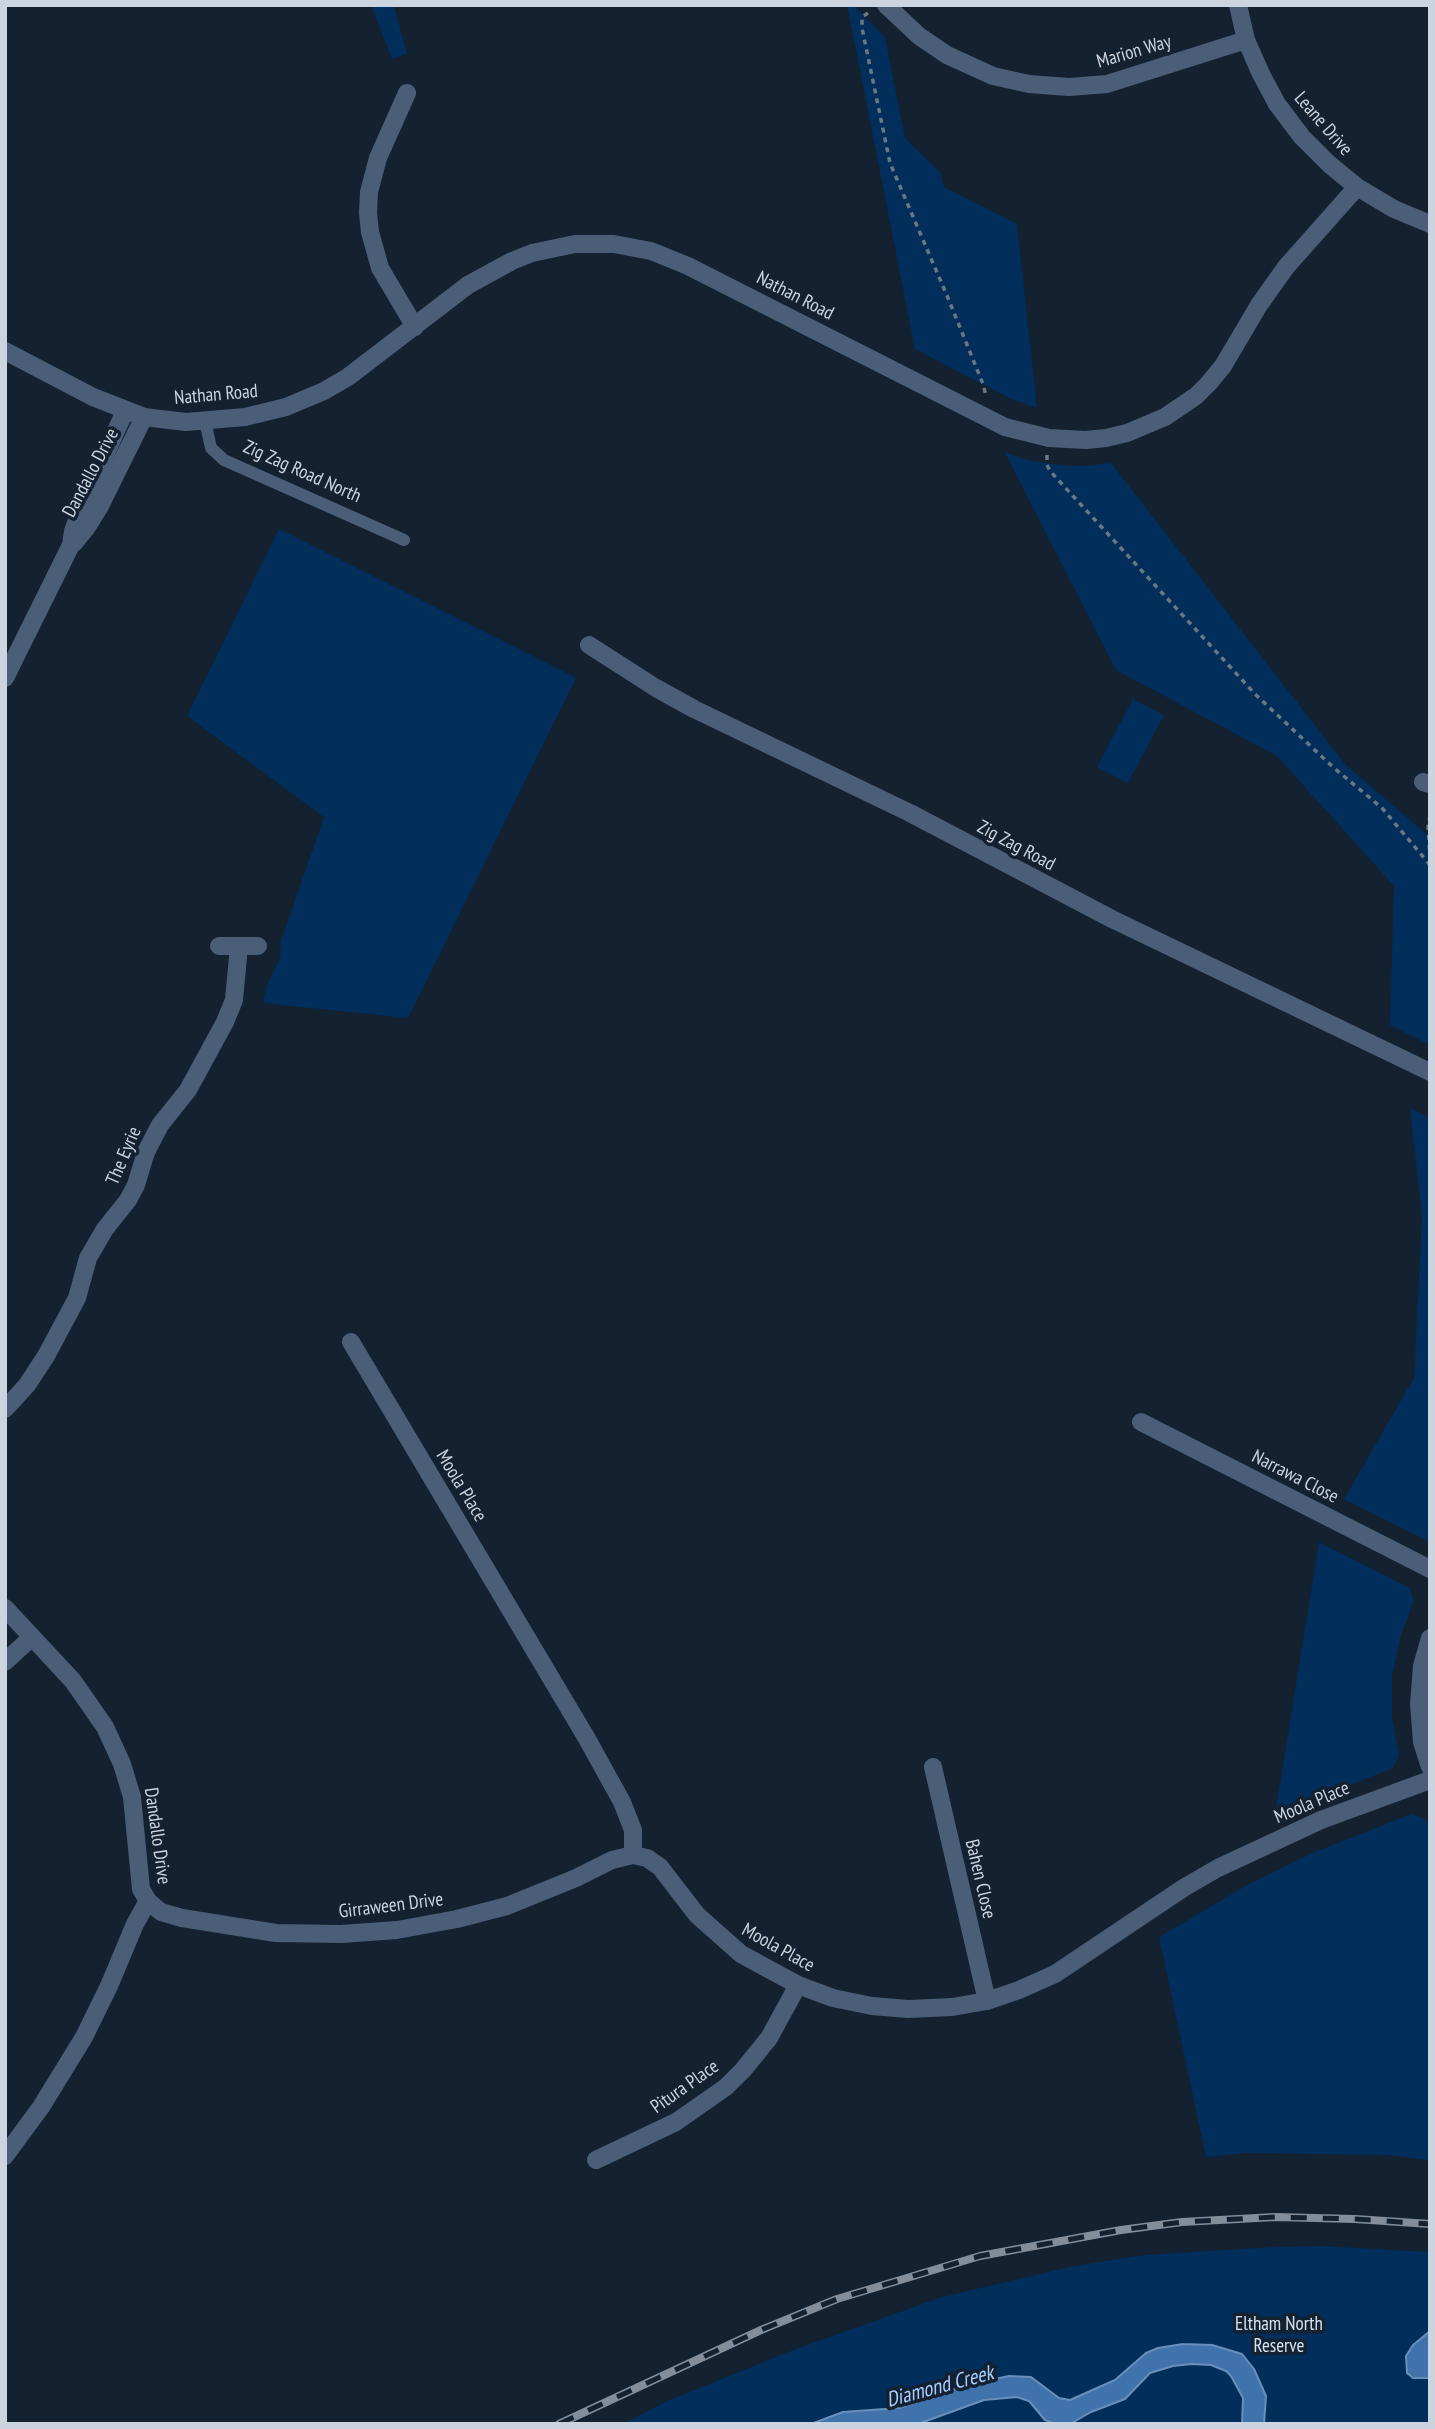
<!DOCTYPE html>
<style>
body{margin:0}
#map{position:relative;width:1435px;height:2429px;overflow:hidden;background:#142131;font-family:"PT Sans Narrow",sans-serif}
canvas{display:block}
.frame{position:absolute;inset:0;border:7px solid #cbd4df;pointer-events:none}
</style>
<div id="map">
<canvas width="1435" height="2429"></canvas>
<div class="frame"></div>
</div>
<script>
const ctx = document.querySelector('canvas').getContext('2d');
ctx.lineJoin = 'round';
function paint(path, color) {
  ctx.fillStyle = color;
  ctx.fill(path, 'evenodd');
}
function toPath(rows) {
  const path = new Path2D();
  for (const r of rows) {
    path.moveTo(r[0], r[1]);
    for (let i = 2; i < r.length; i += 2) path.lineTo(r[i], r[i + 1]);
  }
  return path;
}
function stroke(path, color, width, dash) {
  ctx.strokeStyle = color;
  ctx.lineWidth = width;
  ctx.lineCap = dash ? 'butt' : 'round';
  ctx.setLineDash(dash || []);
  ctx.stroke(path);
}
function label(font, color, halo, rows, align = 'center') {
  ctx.font = font + ' "PT Sans Narrow",sans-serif';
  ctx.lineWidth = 7;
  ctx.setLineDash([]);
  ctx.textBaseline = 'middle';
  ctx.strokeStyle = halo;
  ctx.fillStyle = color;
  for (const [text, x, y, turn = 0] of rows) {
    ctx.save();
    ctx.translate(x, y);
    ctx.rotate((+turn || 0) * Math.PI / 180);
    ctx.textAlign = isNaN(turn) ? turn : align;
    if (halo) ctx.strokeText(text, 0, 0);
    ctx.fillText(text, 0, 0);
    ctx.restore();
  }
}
paint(toPath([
 [371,5,394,5,407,54,392,59],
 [847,5,853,5,885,37,905,138,940,172,944,187,1017,224,1037,408,1011,399,915,349],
 [1005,453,1032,461,1060,465,1085,466,1111,463,1345,764,1430,837,1430,1045,1390,1025,1394,886,1277,756,1116,670],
 [279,529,576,678,408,1018,263,1003,267,985,280,959,281,941,324,817,187,716],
 [1133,699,1164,715,1128,783,1097,767],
 [1410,1108,1430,1118,1430,1542,1344,1499,1414,1378,1422,1216],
 [1319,1542,1410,1588,1414,1601,1400,1638,1392,1677,1392,1718,1399,1755,1393,1768,1275,1815],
 [1412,1814,1426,1820,1430,1825,1430,2160,1385,2155,1246,2153,1206,2157,1159,1937,1249,1884,1317,1851],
 [1322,2246,1430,2252,1430,2424,623,2424,665,2402,793,2350,942,2297,1074,2266,1144,2255,1274,2247]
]), '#012e5b');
const water = toPath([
 [1430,2331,1430,2378,1413,2378,1407,2373,1406,2356,1413,2345,1430,2331],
 [1183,2344,1212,2345,1242,2354,1254,2369,1266,2396,1264,2424,1242,2424,1243,2398,1231,2376,1226,2371,1211,2365,1192,2364,1173,2366,1150,2373,1125,2399,1091,2412,1070,2424,1053,2423,1045,2420,1029,2401,1017,2397,984,2400,918,2424,811,2424,843,2412,899,2408,966,2385,1009,2376,1031,2377,1059,2398,1070,2400,1115,2380,1146,2353,1158,2348,1183,2344]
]);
paint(water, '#4072ab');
stroke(water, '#6a8fbb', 2);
stroke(toPath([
 [868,13,862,17,862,28,890,163,948,298,983,384,986,396],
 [1047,455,1047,465,1050,471,1256,695,1334,768,1382,808,1430,865],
 [1430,815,1428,827,1430,857],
 [1430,1051,1430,990]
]), '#6c7784', 3.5, [5, 5]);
stroke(toPath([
 [205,421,211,448,224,460,404,540]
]), '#4a5e77', 12);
stroke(toPath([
 [886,5,919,36,947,55,993,76,1029,84,1069,87,1107,84,1246,40],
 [1238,5,1246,40,1261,74,1277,104,1302,137,1329,164,1357,187,1394,209,1430,224],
 [407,93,378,158,369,192,368,213,370,232,380,268,415,327],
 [5,351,93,397,144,417,186,422,245,417,286,407,324,391,348,377,468,285,512,261,532,253,575,244,614,244,651,251,688,266,1005,427,1049,438,1086,440,1106,438,1127,433,1165,417,1196,396,1209,383,1223,366,1259,305,1286,267,1357,187],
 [74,543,87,527,100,506,144,417],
 [589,645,656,688,694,709,910,813,1112,919,1430,1072],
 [5,678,71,545,73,531,86,497,125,411],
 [1423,782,1430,784],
 [219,946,258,946],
 [351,1342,586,1737,622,1802,633,1830,633,1855],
 [5,1409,27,1385,46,1356,77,1298,88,1258,105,1229,128,1200,136,1185,146,1152,160,1125,188,1090,225,1022,234,1000,239,946],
 [1141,1422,1430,1569],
 [5,1608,73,1681,105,1727,122,1764,132,1797,141,1889,148,1901,161,1912,182,1918,276,1933,341,1934,397,1930,457,1919,507,1906,576,1878,612,1860,633,1855,647,1858,660,1867,697,1915,741,1954,798,1985,833,1998,872,2006,908,2009,952,2007,987,2001,1019,1990,1055,1974,1185,1887,1218,1868,1321,1820,1430,1780],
 [1430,1638,1422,1666,1419,1704,1422,1742,1430,1767],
 [5,1662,32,1637],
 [933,1767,987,2001],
 [5,2156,41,2107,84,2037,109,1986,135,1924,148,1901],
 [596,2160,676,2122,726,2087,743,2070,769,2038,798,1985]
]), '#4a5e77', 18);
const rail = toPath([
 [559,2424,761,2330,837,2299,980,2256,1121,2230,1182,2222,1275,2217,1355,2219,1430,2224]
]);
stroke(rail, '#848e9b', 8);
stroke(rail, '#142131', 5, [16]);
label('19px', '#cbd4df', '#142131', [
 ["Marion Way",1134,52,-16],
 ["Leane Drive",1323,124,49],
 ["Nathan Road",795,296,27],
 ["Nathan Road",216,395,-5],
 ["Zig Zag Road North",302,472,24],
 ["Dandallo Drive",91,473,-62],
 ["Zig Zag Road",1016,846,28],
 ["The Eyrie",124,1156,-67],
 ["Narrawa Close",1295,1477,27],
 ["Moola Place",461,1486,59],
 ["Moola Place",1312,1803,-23],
 ["Dandallo Drive",157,1836,82],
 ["Bahen Close",980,1879,77],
 ["Girraween Drive",391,1906,-7],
 ["Moola Place",778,1948,29],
 ["Pitura Place",685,2087,-35]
]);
label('19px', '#d4e2f2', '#142131', [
 ["Eltham North",1279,2325],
 ["Reserve",1279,2347]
]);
label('italic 21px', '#a6ceff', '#142131', [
 ["Diamond Creek",940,2387,-15]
]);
</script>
